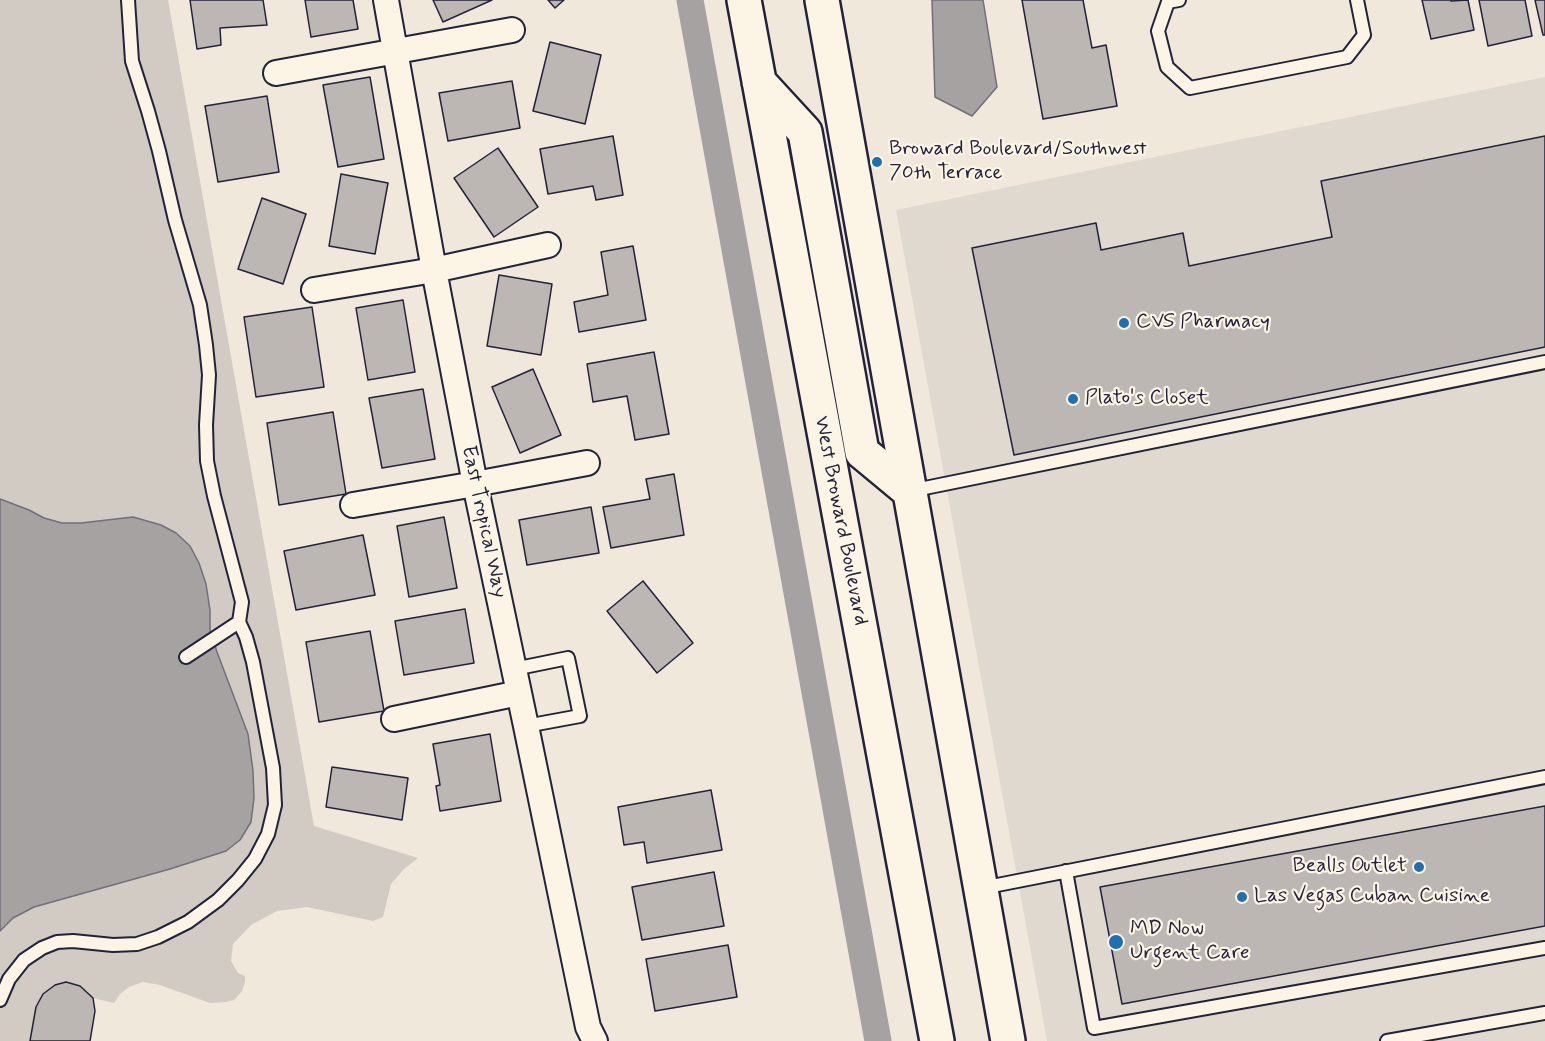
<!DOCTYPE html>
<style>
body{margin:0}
canvas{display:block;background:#efe8db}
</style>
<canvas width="1545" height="1041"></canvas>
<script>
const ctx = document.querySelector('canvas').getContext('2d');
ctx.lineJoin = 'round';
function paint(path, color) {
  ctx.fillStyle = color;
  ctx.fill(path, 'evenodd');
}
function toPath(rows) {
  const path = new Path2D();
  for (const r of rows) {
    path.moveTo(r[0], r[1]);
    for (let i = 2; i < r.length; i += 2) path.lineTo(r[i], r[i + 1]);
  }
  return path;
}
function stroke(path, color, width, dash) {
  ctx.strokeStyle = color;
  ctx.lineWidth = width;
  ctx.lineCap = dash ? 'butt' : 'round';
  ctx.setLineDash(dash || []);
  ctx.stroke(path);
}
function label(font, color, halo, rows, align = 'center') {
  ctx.font = font + ' Mynerve,sans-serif';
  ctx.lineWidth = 4.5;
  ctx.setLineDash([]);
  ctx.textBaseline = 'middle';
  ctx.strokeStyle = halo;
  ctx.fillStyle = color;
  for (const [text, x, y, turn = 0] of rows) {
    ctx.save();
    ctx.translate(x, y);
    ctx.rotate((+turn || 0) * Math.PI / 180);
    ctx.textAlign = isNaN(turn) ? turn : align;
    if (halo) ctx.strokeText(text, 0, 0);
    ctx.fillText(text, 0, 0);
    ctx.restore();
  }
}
paint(toPath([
 [1545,77,1545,1041,1047,1041,896,210]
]), '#e0d9cf');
paint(toPath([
 [0,0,168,0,314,826,418,858,404,869,391,884,383,917,373,921,307,907,277,911,251,925,233,944,231,961,238,973,245,976,245,982,242,991,234,1000,226,1002,210,1003,160,985,143,982,129,987,120,994,114,1003,93,998,80,986,66,982,55,985,43,994,36,1007,30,1041,0,1041]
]), '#d1cbc3');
const water = toPath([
 [932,0,983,0,997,87,972,116,935,97,932,0],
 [0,499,29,510,44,518,62,523,81,523,133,517,161,525,176,533,190,546,199,563,206,584,210,610,210,630,217,652,248,734,253,771,254,798,251,822,240,840,226,851,170,869,34,907,13,918,0,931,0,499]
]);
paint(water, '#a6a2a2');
stroke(water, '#716f79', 1.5);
stroke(toPath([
 [690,0,878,1041]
]), '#a6a2a2', 27);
const building = toPath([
 [190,0,263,0,267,25,220,28,221,45,197,49,190,0],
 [305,0,353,0,358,29,311,37,305,0],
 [433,0,492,0,443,22,433,0],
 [548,0,564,0,555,8,548,0],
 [1022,0,1083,0,1092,48,1106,45,1117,106,1043,119,1022,0],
 [1422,0,1451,0,1451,1,1468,0,1474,30,1431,39,1422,0],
 [1479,0,1525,0,1532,36,1488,46,1479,0],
 [1535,0,1545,0,1545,35,1543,35,1535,0],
 [550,42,601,55,585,124,533,111,550,42],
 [370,77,384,159,338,167,323,85,370,77],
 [512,81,520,128,448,141,439,93,512,81],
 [267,96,279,172,218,182,205,106,267,96],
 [613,136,623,195,596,200,593,186,548,194,540,149,613,136],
 [1545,136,1545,347,1014,455,972,248,1096,223,1101,250,1183,233,1189,266,1332,237,1321,181,1545,136],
 [498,148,538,207,494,237,454,178,498,148],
 [341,174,388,183,375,254,329,246,341,174],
 [262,198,306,214,283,284,238,269,262,198],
 [633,246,646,320,579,332,574,302,608,295,601,252,633,246],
 [499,275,552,284,541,355,487,346,499,275],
 [403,300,415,372,368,380,356,308,403,300],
 [312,307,324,387,256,397,244,317,312,307],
 [654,352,669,434,635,440,627,396,593,402,587,364,654,352],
 [533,369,561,435,520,453,492,387,533,369],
 [423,389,435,459,382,468,369,398,423,389],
 [333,412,346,494,279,505,267,423,333,412],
 [674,474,684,535,611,548,603,507,650,499,646,479,674,474],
 [591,507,599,553,527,565,519,520,591,507],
 [444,517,457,588,409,597,397,526,444,517],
 [363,535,375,595,296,610,284,551,363,535],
 [643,581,693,643,657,673,607,611,643,581],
 [465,609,474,663,404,675,395,621,465,609],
 [370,631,384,711,319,722,306,642,370,631],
 [490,734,501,801,440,811,436,786,440,785,433,744,490,734],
 [332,767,408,778,402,820,326,807,332,767],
 [711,790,722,850,647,863,644,842,624,845,618,807,711,790],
 [1545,806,1545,926,1122,1004,1100,887,1545,806],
 [714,872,724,926,642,940,632,887,714,872],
 [728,945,737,997,655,1011,646,959,728,945],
 [66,982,80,986,93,998,95,1011,90,1041,30,1041,36,1007,43,994,55,985,66,982]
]);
paint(building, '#bcb7b3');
stroke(building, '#22223b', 1.5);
const service = toPath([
 [128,0,132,61,148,111,159,151,175,220,200,305,206,345,209,375,206,425,207,461,214,496,242,602,239,622,186,657],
 [1179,0,1168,2,1158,31,1167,67,1190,88,1347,57,1364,35,1357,0],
 [910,491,1545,362],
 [514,669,568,658,580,716,526,726],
 [1066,871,1094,1028,1545,948],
 [982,888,1545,777],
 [0,1000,9,979,24,960,42,948,57,942,73,941,113,945,137,944,158,937,188,922,218,900,238,880,255,859,268,834,275,805,273,768,253,662,246,637,239,622],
 [1387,1041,1545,1013]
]);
const minor = toPath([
 [386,0,434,270,475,484,526,726,588,1027,595,1041],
 [276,73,512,30],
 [314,290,434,270,548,245],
 [353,505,475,484,587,463],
 [394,719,519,693]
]);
const primary = toPath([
 [744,0,937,1041],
 [822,0,1008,1041],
 [759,82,805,132,862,452,909,491]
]);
stroke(service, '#22223b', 16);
stroke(minor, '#22223b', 28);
stroke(primary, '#22223b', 38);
stroke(service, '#fcf5e5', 12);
stroke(minor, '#fcf5e5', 24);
stroke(primary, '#fcf5e5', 33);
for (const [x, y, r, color] of [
 [877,162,6,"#1f6fb2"],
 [1124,323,6,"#1f6fb2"],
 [1073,399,6,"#1f6fb2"],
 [1419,867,6,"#1f6fb2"],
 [1242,897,6,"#1f6fb2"],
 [1116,942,8,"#1f6fb2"]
]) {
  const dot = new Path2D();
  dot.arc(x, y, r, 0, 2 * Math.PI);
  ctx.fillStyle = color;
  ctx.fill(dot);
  stroke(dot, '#fcf5e5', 2);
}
label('21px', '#22223b', '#fcf5e5', [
 ["Broward Boulevard/Southwest",889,150],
 ["70th Terrace",889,174],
 ["CVS Pharmacy",1136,323],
 ["Plato's Closet",1085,399],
 ["Bealls Outlet",1407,867,"right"],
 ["Las Vegas Cuban Cuisine",1254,897],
 ["MD Now",1130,930],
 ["Urgent Care",1130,954]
], 'left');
label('21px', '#22223b', '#fcf5e5', [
 ["West Broward Boulevard",840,521,79],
 ["East Tropical Way",483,522,78]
]);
</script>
